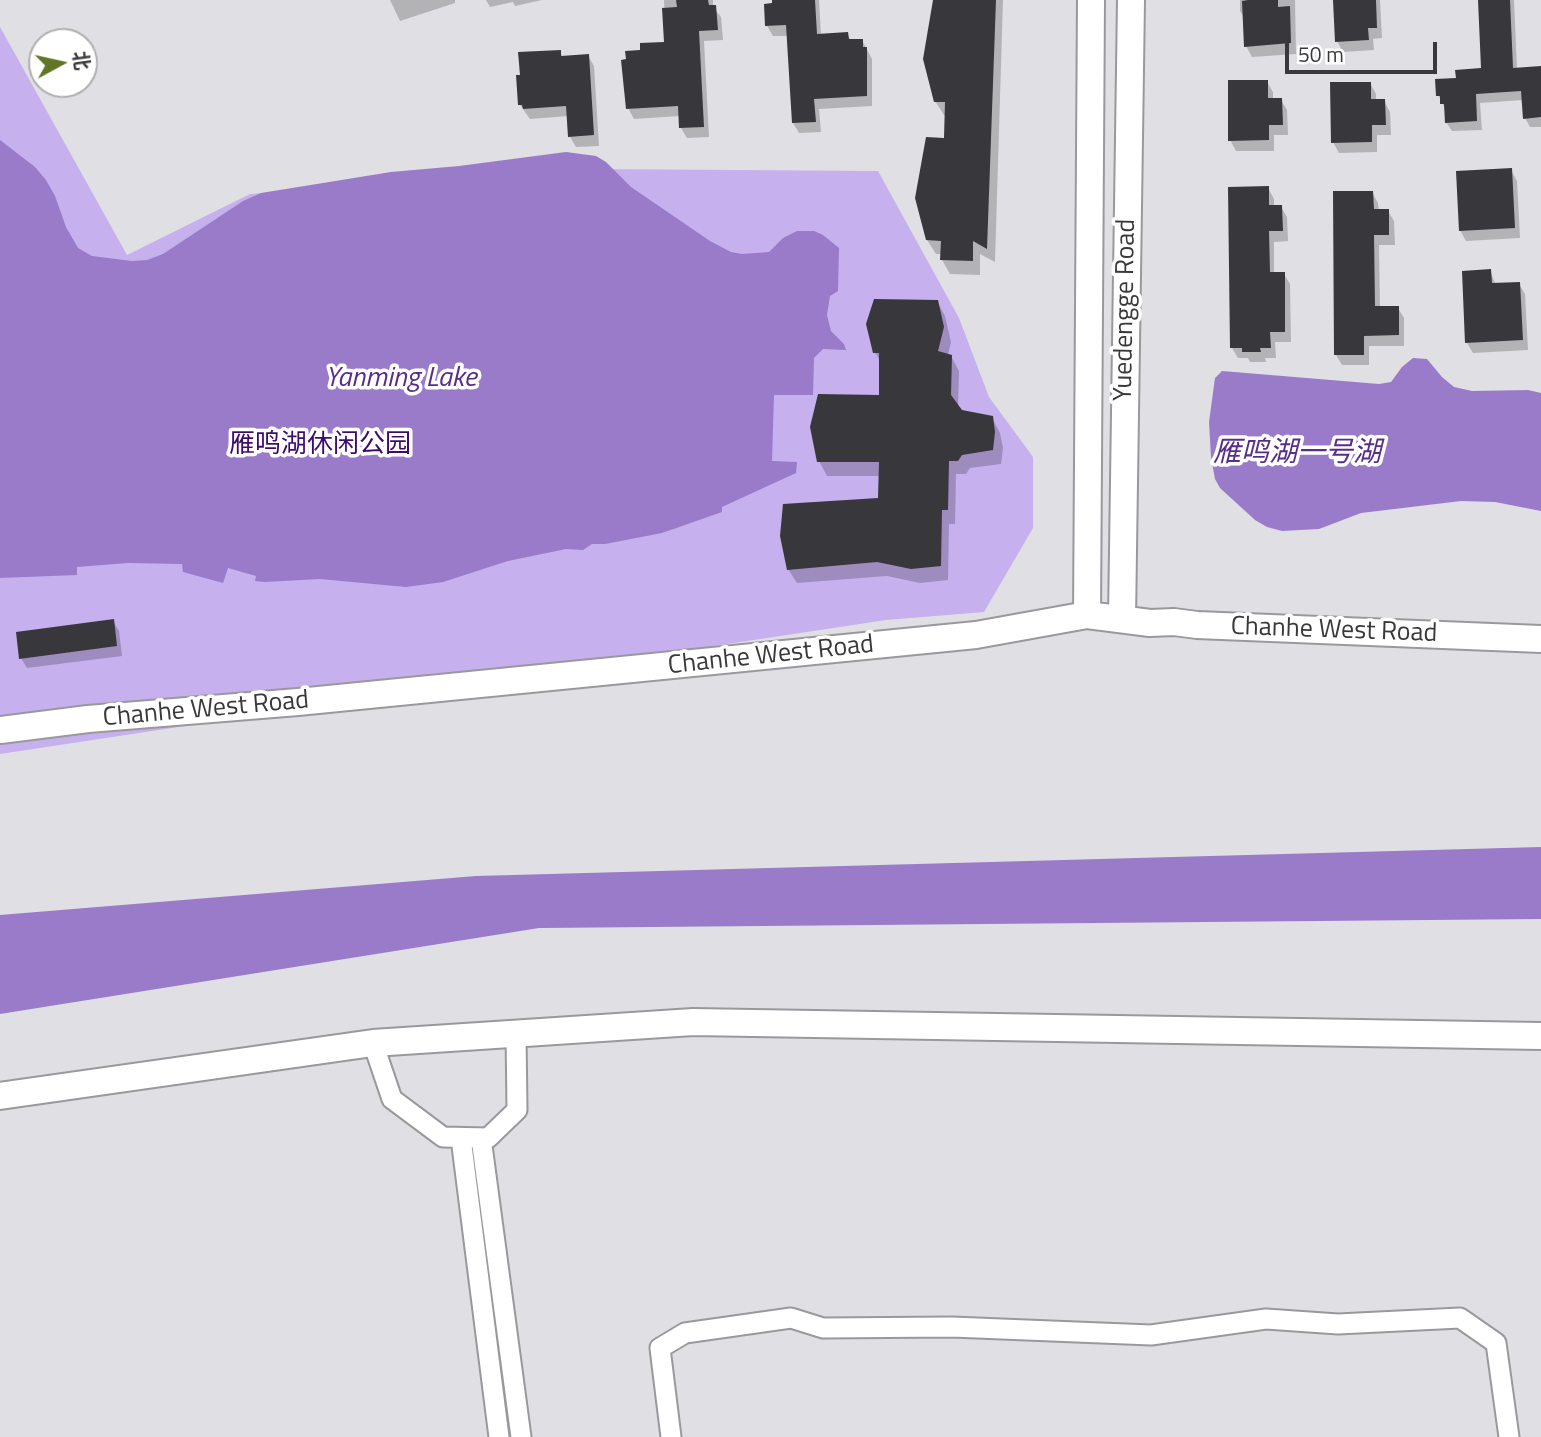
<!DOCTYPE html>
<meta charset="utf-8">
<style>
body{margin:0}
#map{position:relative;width:1541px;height:1437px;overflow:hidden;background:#e0dfe3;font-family:"Titillium Web","Noto Sans SC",sans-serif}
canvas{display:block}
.north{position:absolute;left:28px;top:28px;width:70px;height:70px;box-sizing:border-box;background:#fff;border:2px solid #b0afb0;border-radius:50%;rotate:82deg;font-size:19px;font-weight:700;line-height:28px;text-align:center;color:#39383a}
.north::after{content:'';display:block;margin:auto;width:24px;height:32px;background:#617524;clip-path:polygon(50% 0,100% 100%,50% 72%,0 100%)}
.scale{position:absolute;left:1285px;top:42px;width:152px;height:32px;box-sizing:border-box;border:4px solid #39383a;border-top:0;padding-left:9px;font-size:21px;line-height:24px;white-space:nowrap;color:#39383a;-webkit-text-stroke:5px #fff;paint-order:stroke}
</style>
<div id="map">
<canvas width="1541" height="1437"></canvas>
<div class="north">北</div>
<div class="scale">50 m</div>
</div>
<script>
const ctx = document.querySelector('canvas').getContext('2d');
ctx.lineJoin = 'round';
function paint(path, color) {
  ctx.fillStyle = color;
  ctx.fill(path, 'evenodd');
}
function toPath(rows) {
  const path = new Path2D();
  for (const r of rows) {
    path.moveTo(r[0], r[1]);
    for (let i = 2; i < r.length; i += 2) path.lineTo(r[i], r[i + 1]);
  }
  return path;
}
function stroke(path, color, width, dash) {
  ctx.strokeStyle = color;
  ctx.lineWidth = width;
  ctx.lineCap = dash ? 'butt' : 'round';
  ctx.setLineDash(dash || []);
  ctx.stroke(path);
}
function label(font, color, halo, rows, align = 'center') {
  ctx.font = font + ' "Titillium Web","Noto Sans SC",sans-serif';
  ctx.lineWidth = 7;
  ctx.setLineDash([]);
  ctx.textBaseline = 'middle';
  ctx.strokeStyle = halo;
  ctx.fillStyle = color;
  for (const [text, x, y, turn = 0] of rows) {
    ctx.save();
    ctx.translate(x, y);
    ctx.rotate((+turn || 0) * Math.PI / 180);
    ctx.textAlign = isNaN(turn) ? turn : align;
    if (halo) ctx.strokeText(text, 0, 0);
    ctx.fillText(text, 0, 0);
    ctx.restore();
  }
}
paint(toPath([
 [0,27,127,255,250,194,590,169,878,171,959,318,989,397,1033,457,1033,528,984,612,886,620,0,754]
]), '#c6b0ee');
paint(toPath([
 [0,140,35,167,46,180,55,196,66,227,78,248,92,256,132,261,147,260,163,254,243,201,261,193,391,172,459,166,566,152,596,156,606,162,631,187,710,241,731,252,742,254,769,252,783,238,797,231,814,231,823,235,839,248,838,291,830,296,827,315,831,331,844,344,846,350,823,349,814,358,813,395,774,395,772,461,797,462,796,473,722,507,722,512,662,533,605,544,592,544,583,550,566,549,508,561,443,582,406,587,320,579,264,582,255,581,256,576,228,568,223,583,183,572,182,564,128,563,77,567,77,575,0,578],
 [1413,358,1427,359,1442,377,1454,387,1472,391,1528,390,1541,393,1541,511,1495,502,1461,501,1361,513,1319,529,1282,531,1267,527,1255,520,1220,488,1215,479,1211,457,1209,422,1215,378,1222,371,1379,384,1391,382,1402,367],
 [1541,847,1541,919,539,928,0,1014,0,915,476,876]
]), '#997bca');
paint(toPath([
 [390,0,455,0,455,3,400,21],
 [486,0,542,0,515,6,513,2,490,7],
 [632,0,713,0,713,7,721,17,723,40,704,41,709,137,687,138,681,128,680,116,634,119,628,108,642,51,666,44,664,0],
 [774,0,819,0,821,36,847,34,851,41,862,40,872,59,872,106,819,109,821,132,799,133,793,123,788,36,773,36,767,26,766,5,774,5],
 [950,0,1003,0,995,262,980,254,980,275,950,274,942,260,942,254,936,254,927,240,946,139,946,116,944,115,935,101],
 [1240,0,1295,0,1296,54,1252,57,1246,46,1245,19,1240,11],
 [1335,0,1380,0,1382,38,1373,39,1374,50,1343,52,1337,41],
 [1479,0,1514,0,1517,69,1541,67,1541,127,1530,127,1525,118,1523,100,1480,103,1482,130,1452,131,1446,122,1446,110,1438,95,1457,79,1483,70],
 [560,51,563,58,588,56,594,66,599,146,576,147,570,137,568,116,530,119,520,105],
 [1267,82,1273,92,1273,100,1281,100,1287,110,1288,135,1274,135,1274,151,1236,151,1230,140],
 [1370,83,1376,94,1376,101,1384,101,1390,112,1391,135,1377,135,1377,152,1339,153,1333,142],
 [1511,170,1517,181,1520,238,1466,241,1460,230],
 [1268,188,1274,199,1274,207,1281,207,1287,217,1288,241,1274,242,1274,274,1284,274,1290,284,1291,342,1275,342,1276,358,1265,358,1266,362,1250,362,1248,358,1238,358,1232,348],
 [1372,192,1378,203,1379,211,1388,211,1394,221,1395,245,1379,245,1380,308,1398,308,1404,318,1404,346,1369,346,1369,365,1342,365,1336,355],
 [1490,271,1496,285,1519,284,1525,294,1528,350,1473,353,1467,343],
 [937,301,945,316,951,342,948,355,951,356,959,371,958,408,961,411,992,418,1000,433,1003,448,1001,464,970,468,966,474,956,474,955,524,949,524,948,580,920,583,887,576,797,583,788,569,880,500,880,476,827,476,819,461,880,397,881,363,875,352],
 [113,621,119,631,122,656,27,668,21,658]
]), '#0003');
paint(toPath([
 [676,0,708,0,709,5,716,5,718,30,699,31,704,127,679,128,678,106,626,109,621,60,626,59,625,51,640,50,640,43,664,42,662,8,677,7],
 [772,0,815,0,817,34,848,32,849,39,863,39,863,47,867,47,867,96,814,99,816,122,792,123,786,25,765,26,764,4,772,3],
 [933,0,996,0,987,249,973,241,973,261,940,260,941,241,926,240,915,198,926,137,944,138,945,102,934,102,923,59],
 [1248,0,1278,0,1278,7,1290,6,1291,43,1244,47,1242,1],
 [1333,0,1376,0,1377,28,1368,28,1369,40,1335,42],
 [1478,0,1510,0,1513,68,1541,66,1541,117,1523,119,1521,91,1476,94,1477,121,1445,123,1444,104,1440,104,1440,96,1436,96,1435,79,1456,78,1455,70,1481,68],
 [561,50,561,56,589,54,594,135,568,137,566,106,523,109,522,105,518,105,516,75,520,75,518,52],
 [1228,80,1268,80,1268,98,1282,98,1283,125,1269,125,1269,140,1228,141],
 [1330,82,1371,82,1371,99,1385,99,1386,125,1372,125,1372,142,1331,143],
 [1512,168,1515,228,1459,231,1456,171],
 [1269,186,1269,205,1282,205,1283,231,1269,231,1270,272,1285,272,1285,332,1270,332,1271,348,1260,348,1261,352,1242,352,1242,348,1230,348,1228,187],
 [1333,191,1373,191,1374,209,1389,209,1389,235,1374,235,1375,306,1399,306,1399,335,1364,336,1364,355,1334,355],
 [1491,269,1492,283,1520,282,1523,340,1465,343,1462,271],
 [874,299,938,300,944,327,938,351,952,355,951,395,962,410,993,416,995,432,993,450,962,455,958,461,949,461,948,510,942,510,941,566,911,569,877,562,787,570,780,536,783,504,878,498,879,462,817,462,810,427,818,394,879,395,879,353,873,353,866,324],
 [114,619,117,646,19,659,16,632]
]), '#38373b');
const street = toPath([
 [373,1043,392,1099,443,1137,488,1138,517,1110,516,1033],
 [461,1138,499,1437],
 [481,1138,521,1437],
 [671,1437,660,1348,685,1333,791,1318,823,1328,952,1327,1151,1335,1266,1319,1338,1324,1460,1318,1496,1343,1509,1437]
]);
const secondary = toPath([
 [1087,615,1091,0],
 [1122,619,1131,0],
 [0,730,88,719,298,702,976,635,1087,615,1150,623,1174,622,1197,625,1541,639],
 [0,1096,373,1043,693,1022,1541,1036]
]);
stroke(street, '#9a989d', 23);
stroke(secondary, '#9a989d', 30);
stroke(street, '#fff', 19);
stroke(secondary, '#fff', 26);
label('26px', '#39383a', '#fff', [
 ["Yuedengge Road",1126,310,-89],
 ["Chanhe West Road",1334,631,2],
 ["Chanhe West Road",771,656,-6],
 ["Chanhe West Road",206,710,-5]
]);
label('26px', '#3d0b6c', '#fff', [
 ["雁鸣湖休闲公园",320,446]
]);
label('italic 28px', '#582e8b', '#fff', [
 ["Yanming Lake",401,379],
 ["雁鸣湖一号湖",1297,454]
]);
</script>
